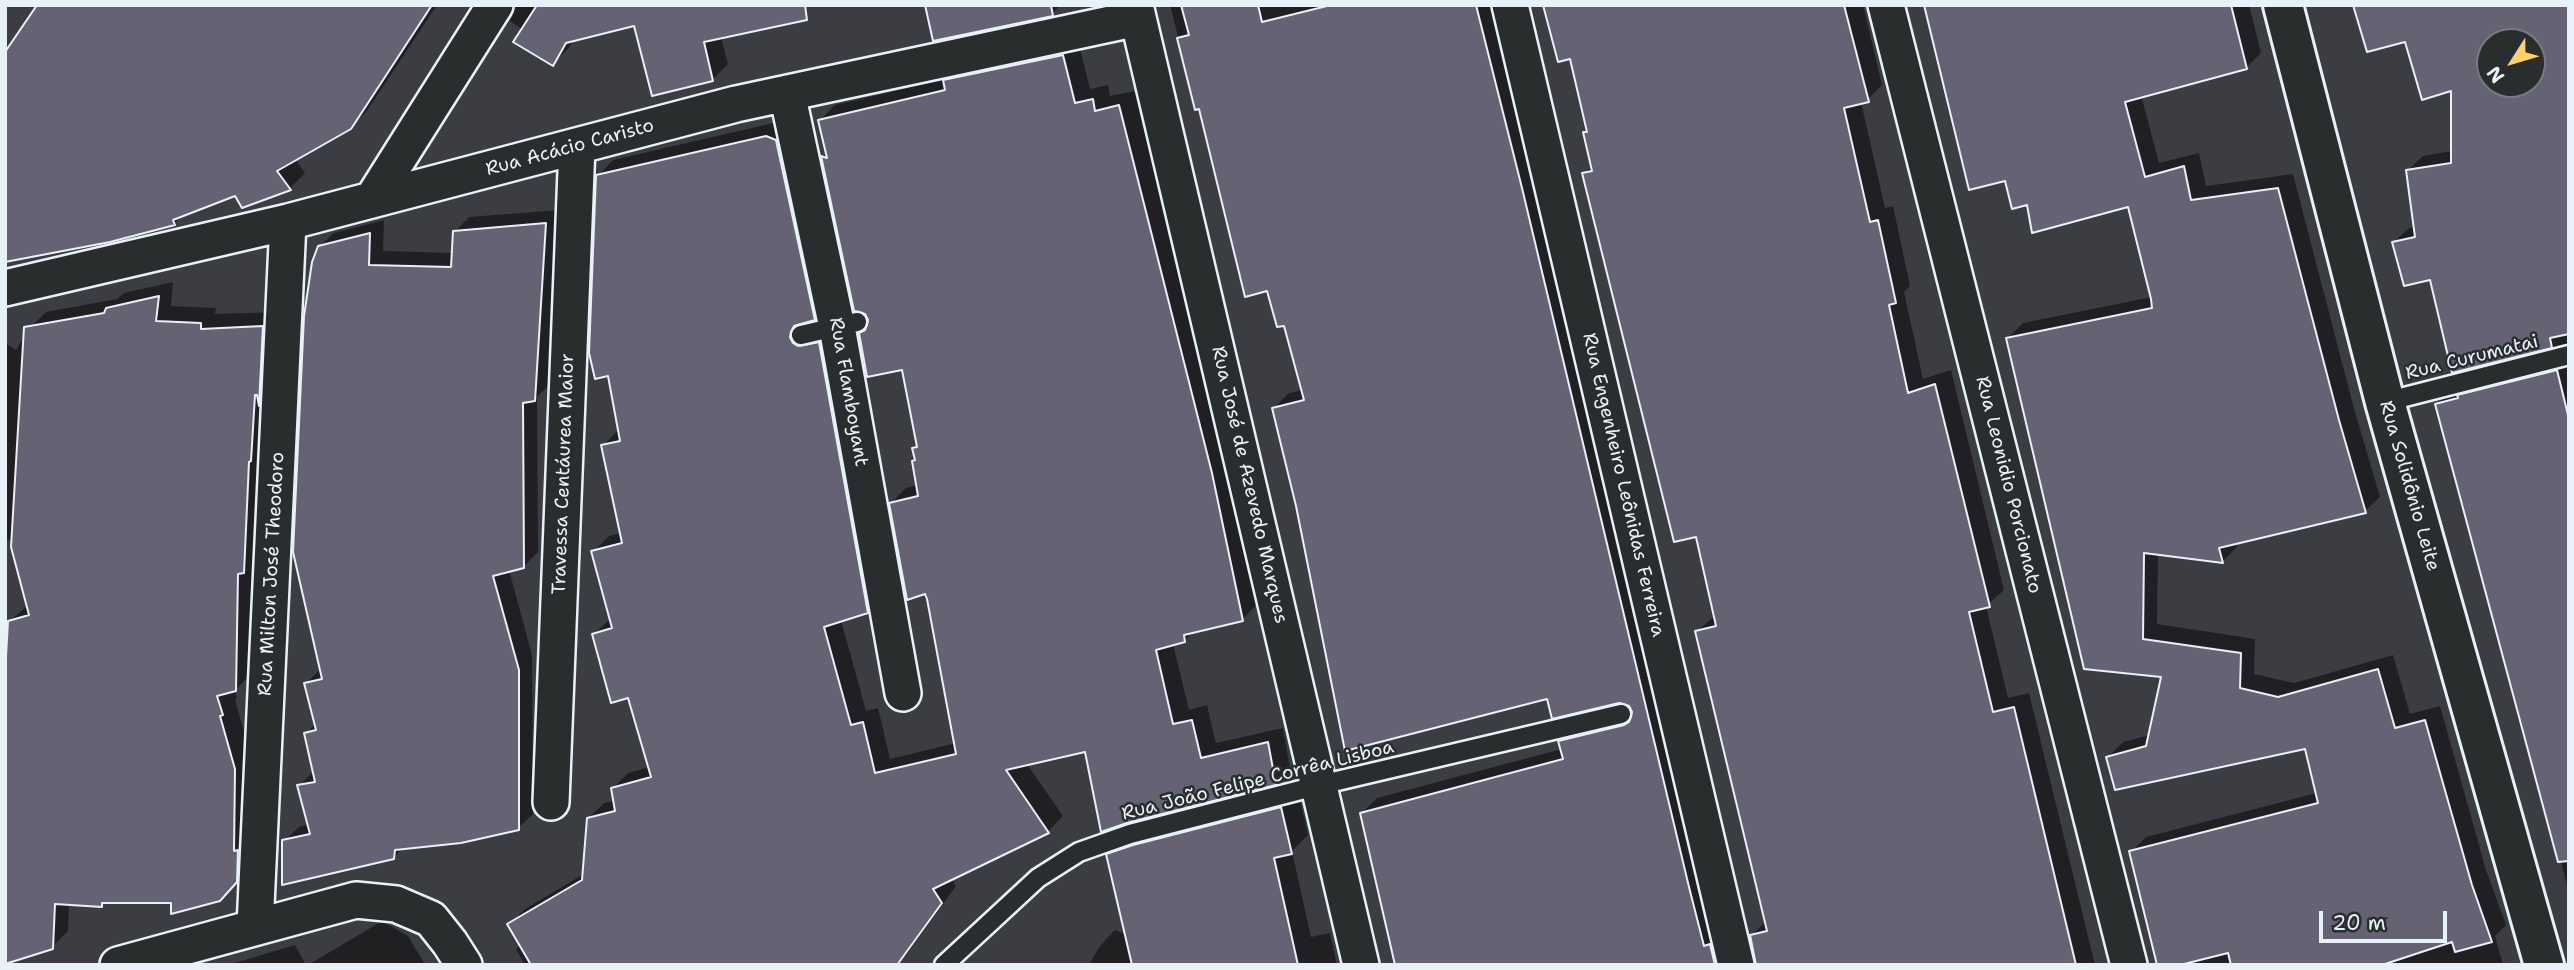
<!DOCTYPE html>
<meta charset="utf-8">
<style>
body{margin:0}
#map{position:relative;width:2574px;height:970px;overflow:hidden;background:#3c3d43;font-family:"Shantell Sans",sans-serif}
canvas{display:block}
.frame{position:absolute;inset:0;border:7px solid #e8f1f8;pointer-events:none}
.north{position:absolute;left:2476px;top:28px;width:70px;height:70px;box-sizing:border-box;background:#2a2d2e;border:2px solid #767b7f;border-radius:50%;rotate:233deg;font-size:19px;font-weight:700;line-height:28px;text-align:center;color:#e8f1f8}
.north::after{content:'';display:block;margin:auto;width:24px;height:32px;background:#ffd166;clip-path:polygon(50% 0,100% 100%,50% 72%,0 100%)}
.scale{position:absolute;left:2319px;top:911px;width:128px;height:32px;box-sizing:border-box;border:4px solid #e8f1f8;border-top:0;padding-left:9px;font-size:21px;line-height:24px;white-space:nowrap;color:#e8f1f8;-webkit-text-stroke:5px #2a2d2e;paint-order:stroke}
</style>
<div id="map">
<canvas width="2574" height="970"></canvas>
<div class="frame"></div>
<div class="north">N</div>
<div class="scale">20 m</div>
</div>
<script>
const ctx = document.querySelector('canvas').getContext('2d');
ctx.lineJoin = 'round';
function paint(path, color) {
  ctx.fillStyle = color;
  ctx.fill(path, 'evenodd');
}
function toPath(rows) {
  const path = new Path2D();
  for (const r of rows) {
    path.moveTo(r[0], r[1]);
    for (let i = 2; i < r.length; i += 2) path.lineTo(r[i], r[i + 1]);
  }
  return path;
}
function stroke(path, color, width, dash) {
  ctx.strokeStyle = color;
  ctx.lineWidth = width;
  ctx.lineCap = dash ? 'butt' : 'round';
  ctx.setLineDash(dash || []);
  ctx.stroke(path);
}
function label(font, color, halo, rows, align = 'center') {
  ctx.font = font + ' "Shantell Sans",sans-serif';
  ctx.lineWidth = 5;
  ctx.setLineDash([]);
  ctx.textBaseline = 'middle';
  ctx.strokeStyle = halo;
  ctx.fillStyle = color;
  for (const [text, x, y, turn = 0] of rows) {
    ctx.save();
    ctx.translate(x, y);
    ctx.rotate((+turn || 0) * Math.PI / 180);
    ctx.textAlign = isNaN(turn) ? turn : align;
    if (halo) ctx.strokeText(text, 0, 0);
    ctx.fillText(text, 0, 0);
    ctx.restore();
  }
}
paint(toPath([
 [39,5,437,5,367,111,350,128,295,159,305,173,290,188,243,205,236,194,185,213,175,223,109,240],
 [517,5,800,5,721,37,728,64,712,80,635,24,574,39,569,48,553,63,523,30,510,21],
 [926,5,1061,5,1052,14],
 [1170,5,1495,5,1738,965,1397,965,1362,813,1377,798,1562,749,1560,741,1575,726,1634,712,1630,704,1619,701,1548,697,1297,505,1274,408,1289,393,1303,390,1285,324,1269,289,1201,107,1196,108],
 [1545,5,1863,5,1882,85,1867,100,1861,102,1885,208,1893,206,1910,286,1904,292,1923,379,1951,370,2004,590,1986,606,2008,698,2029,693,2095,965,1756,965,1751,936,1766,921,1697,631,1716,615,1697,535,1584,174,1592,166,1585,133,1588,130,1571,57],
 [1926,5,2249,5,2261,53,2246,68,2141,95,2159,163,2199,153,2206,186,2293,174,2353,405,2380,497,2365,511,2236,542,2237,547,2223,561,2158,553,2157,624,2255,639,2254,674,2294,683,2393,655,2410,714,2440,706,2486,870,2506,925,2495,936,2503,965,2159,965,2131,852,2146,837,2317,793,2306,747,2108,757,2123,742,2150,735,2163,675,2086,667,2008,338,2023,323,2152,297,2129,205,2029,203,2006,179],
 [2569,5,2569,343,2453,371,2431,278,2394,242,2409,228,2416,226,2408,170,2423,156,2452,151,2453,89,2406,39],
 [2490,42,2532,42,2532,84,2490,84],
 [1078,40,1090,89,1108,85,1110,96,1135,91,1227,457,1257,604,1242,620,1194,631,1184,641,1173,644,1189,710,1207,705,1216,743,1283,728,1290,768,1275,783,1087,750,1027,764,1063,816,1048,831,951,878,956,886,907,954,896,965,525,965,516,949,521,944,510,924,525,909,584,874,588,819,604,803,615,801,613,788,628,773,650,767,630,696,594,634,611,618,593,552,609,536,622,533,603,446,618,430,598,176,613,160,782,121,829,303,814,319,805,321,808,328,834,328,883,596,867,611,841,620,866,711,878,708,890,759,956,743,929,599,891,503,906,488,918,485,913,461,916,459,914,448,918,444,903,368,860,334,868,326,870,320,823,157,828,152,820,120,835,105,947,79,960,65],
 [560,210,549,385,537,397,538,552,523,567,509,570,532,655,533,814,518,828,404,847,394,857,284,841,299,827,309,824,299,786,314,771,306,734,316,723,306,683,321,669,319,247,334,233,384,220,383,251,454,253,455,232,469,217],
 [173,282,171,306,216,308,215,314,278,312,259,556,252,562,251,674,235,690,237,698,235,700,250,753,252,865,235,884,173,902,105,902,101,905,69,903,68,931,52,947,10,621,28,605,10,540,5,541,5,343,16,350,30,328,46,312,117,299,124,293],
 [2569,357,2569,892,2437,404,2452,390],
 [1298,791,1308,835,1292,851,1311,937,1330,933,1337,965,1089,965,1099,947,1115,930,1127,935,1108,855,1125,838],
 [382,921,408,936,424,963,422,965,308,965],
 [295,945,306,965,228,965]
]), '#0007');
const building = toPath([
 [37,5,432,5,351,129,277,171,291,190,242,208,235,196,173,220,175,225,110,242,5,262,5,52,37,5],
 [537,5,805,5,807,20,704,42,713,81,652,96,634,26,566,43,553,66,513,42,537,5],
 [925,5,1051,5,1053,16,933,41,925,5],
 [1181,5,1258,5,1262,22,1331,5,1476,5,1522,188,1689,887,1704,946,1710,944,1715,965,1395,965,1360,813,1563,759,1558,741,1624,725,1629,722,1632,712,1629,706,1619,703,1552,719,1547,699,1345,751,1296,506,1272,408,1304,400,1284,326,1277,327,1267,291,1245,297,1199,109,1195,110,1177,38,1189,35,1181,5],
 [1543,5,1844,5,1869,102,1844,108,1870,222,1878,220,1896,303,1889,305,1908,393,1935,384,1990,607,1969,612,1993,712,2014,707,2076,965,1756,965,1750,935,1767,931,1695,631,1716,626,1696,537,1674,542,1582,173,1592,171,1583,132,1587,132,1570,59,1558,62,1543,5],
 [1924,5,2231,5,2247,69,2125,102,2145,177,2184,166,2191,200,2278,188,2339,420,2366,513,2219,548,2223,563,2144,553,2143,639,2241,653,2240,688,2278,697,2378,669,2395,728,2425,720,2472,885,2492,942,2455,952,2452,942,2382,965,2231,965,2228,953,2180,965,2157,965,2129,851,2318,803,2305,749,2115,790,2106,757,2146,746,2161,677,2084,669,2006,338,2152,308,2151,299,2128,207,2032,233,2027,205,2012,209,2005,181,1969,190,1924,5],
 [2353,5,2569,5,2569,334,2550,338,2552,348,2452,373,2430,280,2404,286,2392,242,2415,237,2406,170,2451,163,2451,91,2422,100,2405,42,2367,52,2353,5],
 [2490,42,2532,42,2532,84,2490,84,2490,42],
 [1063,55,1075,103,1093,99,1095,111,1119,105,1212,473,1243,621,1184,635,1185,642,1156,650,1173,724,1192,720,1201,758,1268,742,1276,785,1127,823,1101,832,1085,752,1006,770,1049,833,933,889,942,903,897,965,531,965,507,924,582,880,587,818,615,811,611,788,651,777,628,698,611,703,592,634,612,628,591,551,622,543,601,445,620,441,608,376,595,379,589,353,596,175,766,136,776,140,815,320,794,326,790,337,793,343,798,346,819,342,868,613,824,627,851,725,863,722,875,773,956,754,927,599,925,594,907,600,889,503,918,496,912,461,915,460,912,448,917,447,902,370,867,377,859,333,865,330,868,320,865,314,854,311,821,156,827,158,818,120,945,90,943,80,1063,55],
 [546,223,535,401,523,403,524,568,493,576,519,670,519,830,461,843,395,850,394,859,282,885,282,840,310,834,297,785,315,782,304,733,316,730,304,683,322,679,293,552,304,316,312,262,318,246,370,233,369,265,451,267,453,231,546,223],
 [159,296,156,321,201,323,201,329,263,326,259,406,257,395,255,395,251,461,249,462,244,573,238,574,236,691,217,696,223,715,220,716,235,769,234,851,238,850,237,882,220,901,171,914,171,903,102,903,102,907,55,904,53,949,5,964,5,674,8,621,29,615,11,547,24,327,104,313,106,308,159,296],
 [2557,370,2569,419,2569,861,2558,862,2435,404,2458,398,2457,395,2557,370],
 [1281,807,1292,854,1274,858,1298,965,1132,965,1106,854,1133,845,1281,807]
]);
paint(building, '#656274');
stroke(building, '#e8f1f8', 2);
const service = toPath([
 [801,335,857,322],
 [2385,402,2569,355],
 [944,965,1038,878,1079,852,1130,834,1320,785,1621,714]
]);
const minor = toPath([
 [1135,5,1361,965],
 [1510,5,1736,965],
 [1886,5,2129,965],
 [787,93,837,327,903,693],
 [372,200,495,5],
 [5,288,288,222,736,104,1138,18],
 [551,802,577,146],
 [255,927,288,222],
 [118,965,356,900,396,904,431,919,450,943,464,965]
]);
const secondary = toPath([
 [2283,5,2385,402,2544,965]
]);
stroke(service, '#e8f1f8', 23);
stroke(minor, '#e8f1f8', 40);
stroke(secondary, '#e8f1f8', 44);
stroke(service, '#2a2d2e', 18);
stroke(minor, '#2a2d2e', 35);
stroke(secondary, '#2a2d2e', 38);
label('19px', '#e8f1f8', '#2a2d2e', [
 ["Rua Acácio Caristo",570,148,-15],
 ["Rua Curumatai",2472,358,-14],
 ["Rua Flamboyant",848,392,80],
 ["Travessa Centáurea Maior",564,474,-88],
 ["Rua José de Azevedo Marques",1249,485,77],
 ["Rua Engenheiro Leônidas Ferreira",1623,485,77],
 ["Rua Leonidio Porcionato",2008,485,76],
 ["Rua Solidônio Leite",2409,486,74],
 ["Rua Milton José Theodoro",272,574,-87],
 ["Rua João Felipe Corrêa Lisboa",1258,781,-14]
]);
</script>
